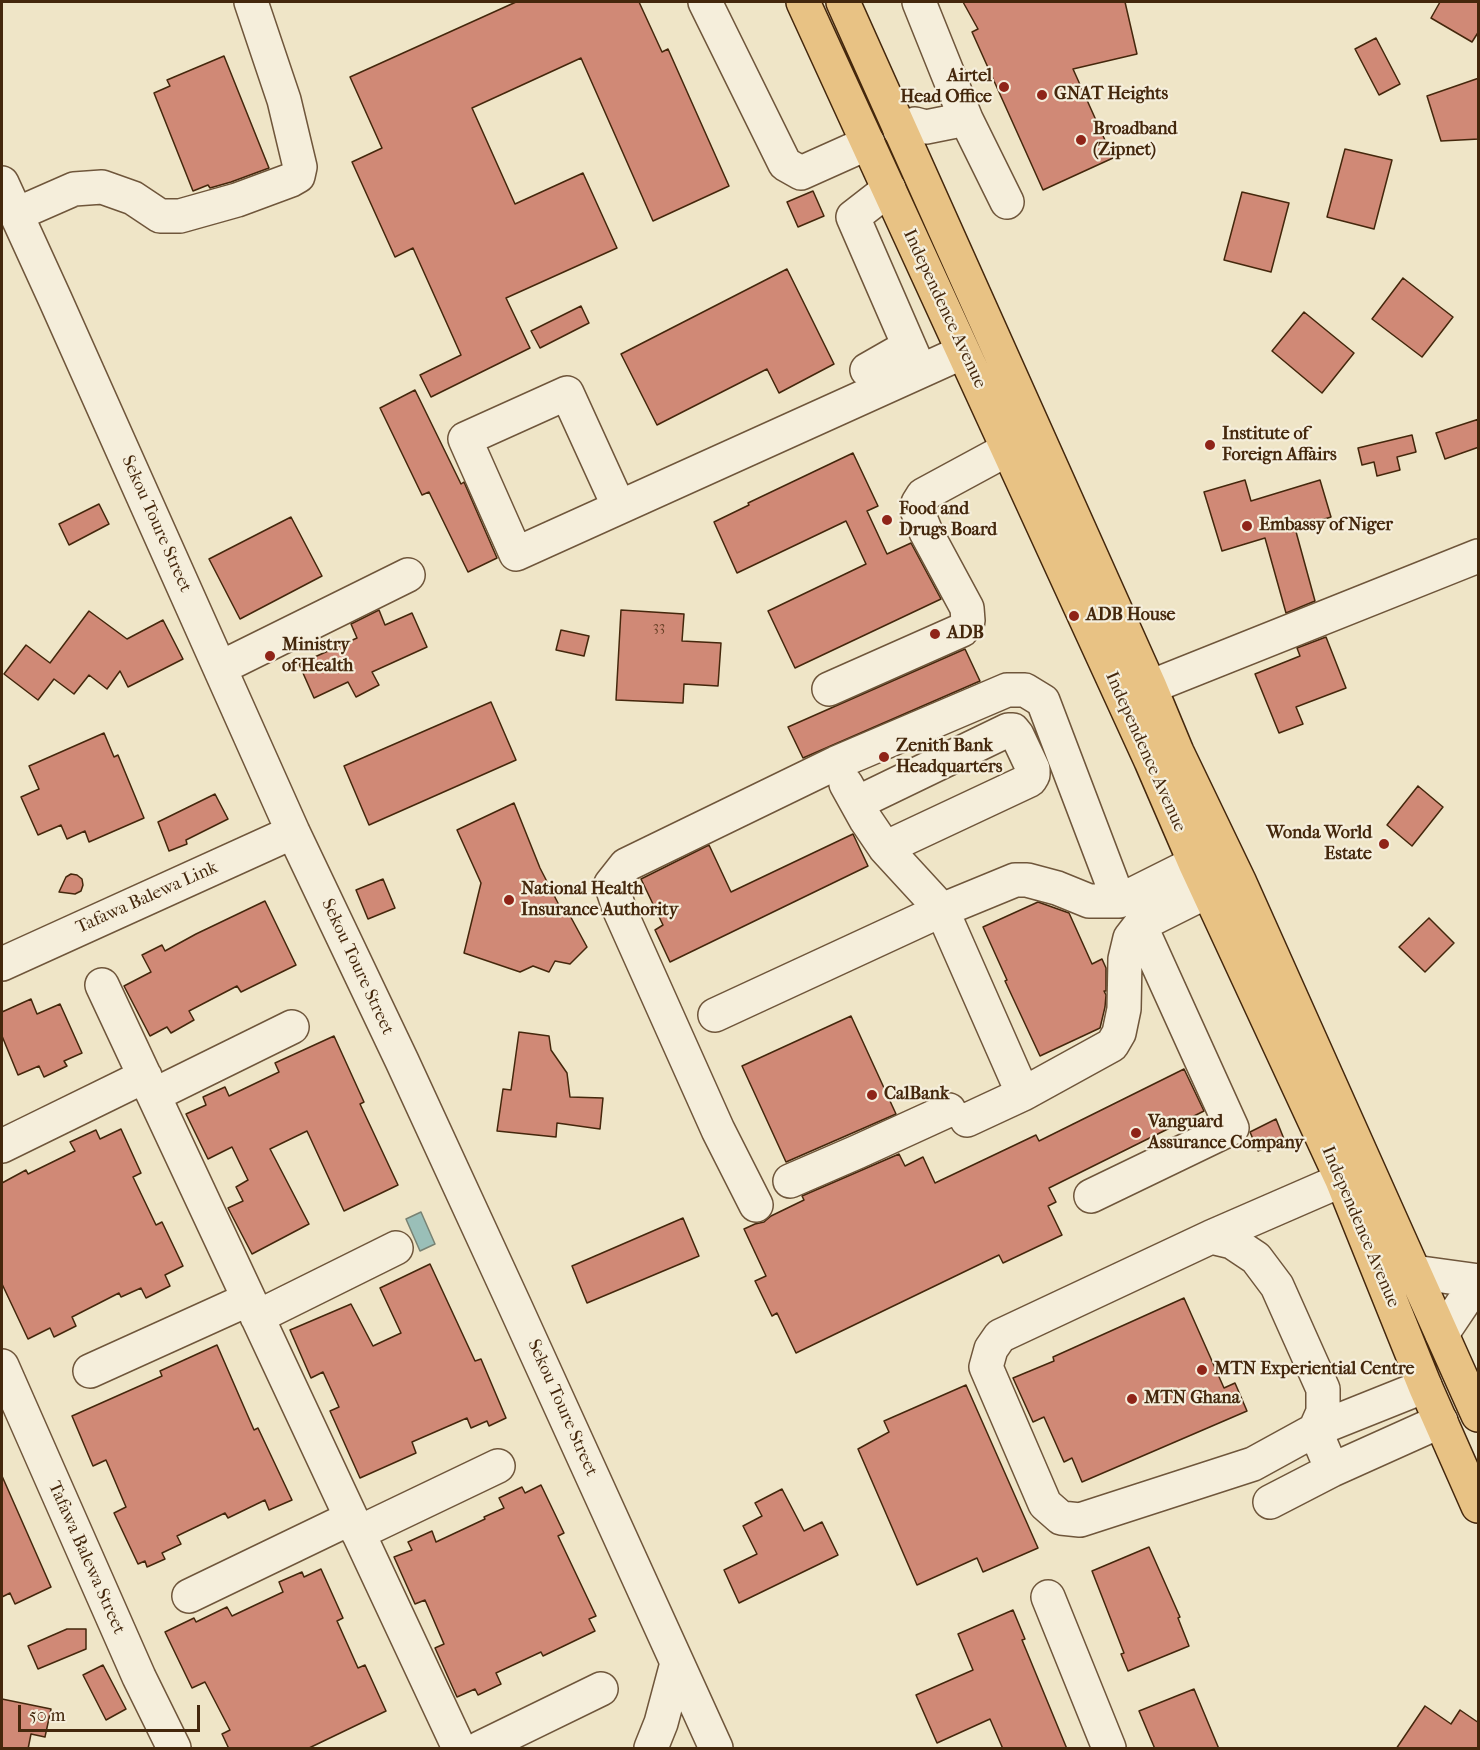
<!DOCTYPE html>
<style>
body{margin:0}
#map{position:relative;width:1480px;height:1750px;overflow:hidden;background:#efe5c7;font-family:"IM FELL French Canon",serif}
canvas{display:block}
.frame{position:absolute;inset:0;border:3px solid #44270c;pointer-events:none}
.scale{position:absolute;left:18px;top:1705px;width:182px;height:27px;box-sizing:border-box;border:3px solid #44270c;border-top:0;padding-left:8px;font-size:18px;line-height:21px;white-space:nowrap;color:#44270c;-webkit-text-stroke:4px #f5eedb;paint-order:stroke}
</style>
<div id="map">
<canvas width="1480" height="1750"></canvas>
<div class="frame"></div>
<div class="scale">50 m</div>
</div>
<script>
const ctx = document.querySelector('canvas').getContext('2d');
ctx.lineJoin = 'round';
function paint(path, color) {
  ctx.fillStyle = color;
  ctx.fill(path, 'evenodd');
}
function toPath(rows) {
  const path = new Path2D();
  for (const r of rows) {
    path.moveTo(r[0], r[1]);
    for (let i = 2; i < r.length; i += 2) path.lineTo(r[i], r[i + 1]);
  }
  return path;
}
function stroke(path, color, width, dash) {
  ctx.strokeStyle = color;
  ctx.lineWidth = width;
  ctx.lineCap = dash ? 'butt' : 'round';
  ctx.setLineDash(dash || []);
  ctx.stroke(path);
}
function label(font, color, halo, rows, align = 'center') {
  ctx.font = font + ' "IM FELL French Canon",serif';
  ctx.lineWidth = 4.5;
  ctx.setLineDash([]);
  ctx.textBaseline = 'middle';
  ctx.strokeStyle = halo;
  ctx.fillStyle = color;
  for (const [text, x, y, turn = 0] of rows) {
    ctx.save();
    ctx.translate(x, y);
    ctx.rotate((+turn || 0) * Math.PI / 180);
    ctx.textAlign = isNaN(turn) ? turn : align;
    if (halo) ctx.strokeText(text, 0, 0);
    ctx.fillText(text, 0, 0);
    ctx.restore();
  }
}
const water = toPath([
 [421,1212,435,1244,420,1251,406,1219,421,1212]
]);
paint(water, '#9abfb8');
stroke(water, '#788273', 1.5);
const building = toPath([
 [516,2,639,2,662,52,668,49,729,186,653,221,581,58,472,108,515,204,583,173,617,248,506,298,530,348,431,397,420,375,461,355,413,248,395,257,352,162,382,148,350,77,516,2],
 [963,2,1125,2,1137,54,1073,69,1113,158,1043,190,972,32,978,29,963,2],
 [1440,2,1479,2,1479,31,1472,42,1431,18,1440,2],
 [1376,38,1400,84,1379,95,1355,49,1376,38],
 [224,56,269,168,231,182,210,188,208,185,193,191,154,93,170,86,167,80,224,56],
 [1479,78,1479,139,1441,141,1427,96,1479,78],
 [1345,149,1392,160,1374,229,1327,217,1345,149],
 [813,191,824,216,798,227,787,202,813,191],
 [1242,192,1289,203,1271,272,1224,260,1242,192],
 [787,269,834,364,779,393,767,369,657,425,621,354,787,269],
 [1403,278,1453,317,1422,357,1372,319,1403,278],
 [581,306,589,323,540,348,531,331,581,306],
 [1304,312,1354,353,1322,393,1272,351,1304,312],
 [415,390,461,484,464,482,497,558,468,572,429,492,422,495,380,408,415,390],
 [1479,419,1479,447,1445,459,1436,433,1479,419],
 [1412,435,1416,452,1397,457,1400,470,1377,476,1374,462,1362,465,1358,448,1412,435],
 [853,453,878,506,867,511,887,554,911,543,941,599,795,668,768,611,866,564,846,521,737,573,714,522,749,505,748,503,853,453],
 [1245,480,1251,501,1320,480,1331,517,1295,528,1315,601,1286,613,1265,538,1222,551,1204,492,1245,480],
 [99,504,109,524,69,545,59,524,99,504],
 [291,517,322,576,240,619,209,559,291,517],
 [379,610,385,625,412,613,427,647,372,672,379,685,356,697,348,682,314,698,299,664,357,638,351,624,379,610],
 [621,610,684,614,682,641,721,643,718,686,684,684,683,703,616,700,621,610],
 [89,611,127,639,163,620,183,659,128,687,120,671,107,689,89,675,74,694,54,679,38,700,4,674,26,645,50,663,89,611],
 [561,630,589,636,584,656,556,650,561,630],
 [1326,637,1346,688,1296,707,1303,724,1279,733,1255,674,1300,656,1297,648,1326,637],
 [965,649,980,681,803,758,788,727,965,649],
 [491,702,516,760,369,825,344,766,491,702],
 [104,733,114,757,118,755,144,818,89,842,85,831,67,839,61,825,38,835,21,797,39,789,29,766,104,733],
 [1418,786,1443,807,1412,846,1387,825,1418,786],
 [215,794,228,819,186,840,187,844,169,851,158,822,215,794],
 [514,803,540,868,560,907,568,912,587,947,570,964,555,961,549,972,533,966,520,972,464,953,481,883,457,830,514,803],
 [853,834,868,866,670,962,655,930,663,925,641,879,709,845,731,892,853,834],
 [71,874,77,875,82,879,83,885,81,891,75,894,59,892,66,877,71,874],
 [383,879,395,908,368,919,356,890,383,879],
 [265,901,296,965,241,992,237,986,189,1011,194,1020,171,1033,167,1027,150,1036,124,986,151,972,142,955,162,945,165,951,196,934,265,901],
 [1038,902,1069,913,1092,964,1102,959,1106,968,1106,991,1104,991,1106,995,1105,1007,1100,1028,1040,1056,1005,981,1007,980,983,927,1038,902],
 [1429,918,1454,943,1425,972,1399,947,1429,918],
 [31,999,37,1014,60,1004,82,1053,64,1061,67,1066,44,1077,39,1066,18,1075,2,1036,2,1012,31,999],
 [851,1016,896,1114,786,1162,742,1066,851,1016],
 [519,1032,549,1036,551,1050,567,1073,570,1097,603,1098,600,1129,557,1123,556,1137,497,1131,503,1089,511,1090,519,1032],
 [334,1036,364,1102,360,1104,398,1185,344,1211,307,1131,270,1149,309,1224,252,1254,228,1208,243,1201,236,1187,248,1180,232,1147,208,1159,186,1114,206,1105,203,1097,225,1087,229,1096,279,1072,275,1063,334,1036],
 [1184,1069,1204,1111,1049,1188,1056,1202,1048,1206,1062,1235,1003,1263,999,1255,796,1353,777,1313,772,1316,755,1281,766,1276,744,1229,755,1224,764,1222,771,1216,804,1200,802,1196,899,1154,905,1166,923,1157,935,1183,1036,1135,1039,1141,1184,1069],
 [1276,1119,1284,1139,1258,1151,1250,1132,1276,1119],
 [121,1129,141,1173,133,1177,156,1225,162,1222,183,1266,165,1275,170,1286,146,1298,141,1288,121,1297,119,1293,72,1317,76,1326,54,1337,50,1328,28,1339,2,1284,2,1183,26,1170,28,1174,75,1151,70,1142,96,1130,100,1139,121,1129],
 [683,1218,699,1256,587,1303,572,1266,683,1218],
 [430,1264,475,1361,481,1359,506,1418,489,1426,487,1421,471,1428,467,1418,412,1442,416,1453,360,1478,330,1411,339,1407,323,1372,311,1378,290,1330,351,1304,373,1346,401,1333,380,1288,430,1264],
 [1184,1298,1224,1388,1235,1383,1247,1411,1082,1482,1072,1458,1064,1462,1044,1417,1033,1422,1013,1378,1054,1361,1053,1357,1184,1298],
 [217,1345,254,1430,258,1428,292,1500,269,1510,265,1500,228,1518,225,1513,177,1536,181,1544,162,1553,165,1559,147,1567,145,1561,138,1564,114,1513,126,1507,106,1460,93,1466,72,1416,162,1376,160,1371,217,1345],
 [966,1385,1038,1548,983,1572,977,1558,917,1585,858,1449,889,1432,884,1421,966,1385],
 [2,1476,51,1587,15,1604,10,1593,2,1597,2,1476],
 [541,1485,564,1533,558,1536,596,1616,589,1619,595,1631,543,1656,541,1652,496,1673,501,1684,478,1695,475,1689,457,1697,435,1648,444,1644,425,1600,415,1604,394,1557,412,1550,408,1542,432,1531,436,1542,485,1519,484,1517,504,1508,499,1498,522,1487,525,1493,541,1485],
 [782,1489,804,1531,822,1522,838,1555,739,1603,724,1570,757,1554,743,1526,762,1516,755,1503,782,1489],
 [1149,1547,1180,1617,1178,1618,1189,1646,1128,1671,1121,1654,1124,1653,1092,1571,1149,1547],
 [321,1569,343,1618,337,1621,350,1650,358,1668,365,1665,386,1711,307,1749,229,1749,222,1734,230,1730,205,1682,192,1688,165,1632,194,1618,196,1622,227,1607,232,1616,283,1592,279,1582,302,1572,304,1577,321,1569],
 [1013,1610,1025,1639,1022,1640,1067,1749,1003,1749,990,1719,937,1743,916,1695,973,1670,958,1634,1013,1610],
 [67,1629,86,1629,86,1649,38,1669,28,1646,67,1629],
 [103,1665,126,1709,106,1720,83,1675,103,1665],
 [1194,1689,1219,1749,1155,1749,1139,1711,1194,1689],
 [2,1699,51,1709,45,1737,31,1734,28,1749,2,1749,2,1699],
 [1425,1706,1451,1724,1460,1710,1479,1723,1479,1749,1396,1749,1425,1706]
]);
paint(building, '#d08976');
stroke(building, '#44270c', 1.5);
const minor = toPath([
 [705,2,785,164,801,173,868,143],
 [966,119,1007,202],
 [900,130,915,124,926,127,966,119,919,2],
 [2,183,55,299,293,832,402,1061,514,1304,716,1748],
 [889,189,853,217,920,371],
 [17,214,74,189,102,187,133,198,160,216,180,216,237,200,291,180,298,176,300,167,284,100,251,2],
 [867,370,909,346],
 [619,507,567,393,465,439,516,554,963,352],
 [220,668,408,575],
 [1150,687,1478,556],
 [829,689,962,630,968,621,967,608,926,532,917,510,918,503,923,495,1008,449],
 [846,784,866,820,885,848,942,910,1023,1094],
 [857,803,1008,730,1013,730,1017,735,1033,769,1033,775,1030,780,885,848],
 [2,964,293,832],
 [102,985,459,1748],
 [715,1015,942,910,1015,880,1027,880,1057,888,1089,901,1119,901,1195,863],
 [154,1095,292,1027],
 [967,1120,1023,1094,1112,1045,1119,1033,1124,1009,1125,959,1130,938,1140,925,1208,891],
 [2,1146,145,1076],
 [1342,1180,1211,1237,1000,1336,991,1349,986,1367,1045,1504,1061,1518,1080,1520,1253,1464,1315,1430,1425,1386],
 [790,1181,857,1152,949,1110],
 [1091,1196,1232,1128,1140,925],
 [756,1205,718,1130,620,911,611,884,626,865,836,763,1007,690,1025,690,1043,701,1119,901],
 [1211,1237,1232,1242,1256,1258,1277,1286,1323,1389,1323,1412,1315,1430,1332,1470],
 [1414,1272,1478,1281],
 [257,1317,396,1248],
 [1442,1334,1477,1282],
 [2,1366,139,1677,174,1748],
 [90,1371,249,1299],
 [1270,1502,1332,1470,1441,1421],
 [358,1533,498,1466],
 [189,1596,351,1518],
 [1048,1597,1109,1748],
 [480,1748,601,1689],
 [651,1748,661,1723,677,1663]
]);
const major = toPath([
 [803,2,1151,761,1195,863,1342,1180,1425,1386,1478,1506],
 [843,2,1150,687,1177,752,1240,883,1478,1415]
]);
stroke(minor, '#6f563b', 36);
stroke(major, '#44270c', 36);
stroke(minor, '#f5eedb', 33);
stroke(major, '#e8c284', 33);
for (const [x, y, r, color] of [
 [1004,87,6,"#8f2418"],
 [1042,95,6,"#8f2418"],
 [1081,140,6,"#8f2418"],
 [1210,445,6,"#8f2418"],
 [887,520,6,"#8f2418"],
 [1247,526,6,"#8f2418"],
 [1074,616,6,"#8f2418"],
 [935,634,6,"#8f2418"],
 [270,656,6,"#8f2418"],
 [884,757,6,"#8f2418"],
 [1384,844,6,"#8f2418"],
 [509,900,6,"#8f2418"],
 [872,1095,6,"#8f2418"],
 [1136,1133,6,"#8f2418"],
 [1202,1370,6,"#8f2418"],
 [1132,1399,6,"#8f2418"]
]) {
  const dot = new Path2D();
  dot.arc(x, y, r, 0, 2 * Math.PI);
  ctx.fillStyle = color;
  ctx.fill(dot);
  stroke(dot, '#f5eedb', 2);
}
label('15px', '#674026', null, [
 ["33",659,627]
]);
label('bold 18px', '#44270c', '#f5eedb', [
 ["Airtel",992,77,"right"],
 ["Head Office",992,98,"right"],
 ["GNAT Heights",1054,95],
 ["Broadband",1093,130],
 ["(Zipnet)",1093,151],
 ["Institute of",1222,435],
 ["Foreign Affairs",1222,456],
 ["Food and",899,510],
 ["Drugs Board",899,531],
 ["Embassy of Niger",1259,526],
 ["ADB House",1086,616],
 ["ADB",947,634],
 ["Ministry",282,646],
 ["of Health",282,667],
 ["Zenith Bank",896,747],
 ["Headquarters",896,768],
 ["Wonda World",1372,834,"right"],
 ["Estate",1372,855,"right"],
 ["National Health",521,890],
 ["Insurance Authority",521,911],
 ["CalBank",884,1095],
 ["Vanguard",1148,1123],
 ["Assurance Company",1148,1144],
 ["MTN Experiential Centre",1214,1370],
 ["MTN Ghana",1144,1399]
], 'left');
label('18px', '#44270c', '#f5eedb', [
 ["Independence Avenue",944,309,65],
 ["Sekou Toure Street",156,524,66],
 ["Independence Avenue",1145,752,66],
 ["Tafawa Balewa Link",147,898,-24],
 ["Sekou Toure Street",357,967,65],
 ["Independence Avenue",1360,1227,67],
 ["Sekou Toure Street",562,1408,66],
 ["Tafawa Balewa Street",86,1558,66]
]);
</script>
